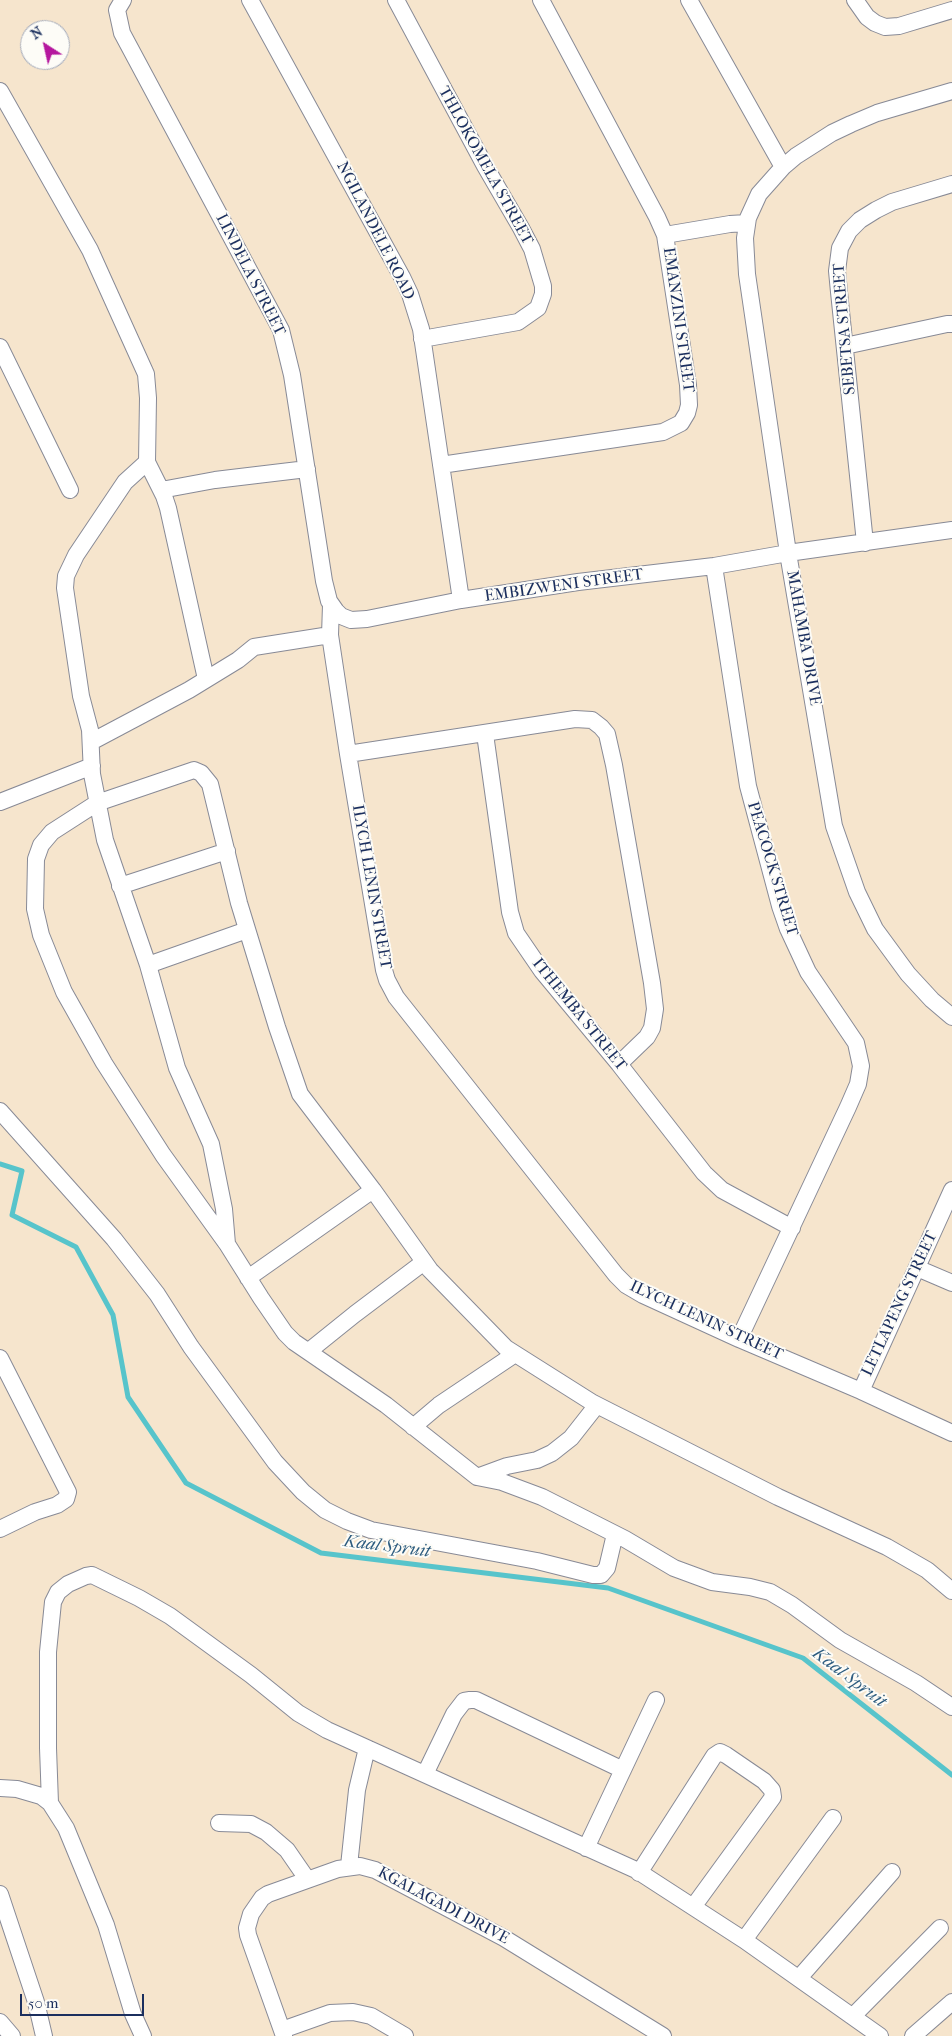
<!DOCTYPE html>
<style>
body{margin:0}
#map{position:relative;width:952px;height:2036px;overflow:hidden;background:#f6e5cd;font-family:"IM FELL French Canon",serif}
canvas{display:block}
.north{position:absolute;left:20px;top:20px;width:50px;height:50px;box-sizing:border-box;background:#fdfcf7;border:1px solid #a3aaba;border-radius:50%;rotate:325deg;font-size:14px;font-weight:700;line-height:20px;text-align:center;color:#1b2f5e}
.north::after{content:'';display:block;margin:auto;width:18px;height:22px;background:#b5179e;clip-path:polygon(50% 0,100% 100%,50% 72%,0 100%)}
.scale{position:absolute;left:20px;top:1994px;width:124px;height:22px;box-sizing:border-box;border:2px solid #1b2f5e;border-top:0;padding-left:6px;font-size:15px;line-height:18px;white-space:nowrap;color:#1b2f5e;-webkit-text-stroke:4px #fdfcf7;paint-order:stroke}
</style>
<div id="map">
<canvas width="952" height="2036"></canvas>
<div class="north">N</div>
<div class="scale">50 m</div>
</div>
<script>
const ctx = document.querySelector('canvas').getContext('2d');
ctx.lineJoin = 'round';
function toPath(rows) {
  const path = new Path2D();
  for (const r of rows) {
    path.moveTo(r[0], r[1]);
    for (let i = 2; i < r.length; i += 2) path.lineTo(r[i], r[i + 1]);
  }
  return path;
}
function stroke(path, color, width, dash) {
  ctx.strokeStyle = color;
  ctx.lineWidth = width;
  ctx.lineCap = dash ? 'butt' : 'round';
  ctx.setLineDash(dash || []);
  ctx.stroke(path);
}
function label(font, color, halo, rows, align = 'center') {
  ctx.font = font + ' "IM FELL French Canon",serif';
  ctx.lineWidth = 4;
  ctx.setLineDash([]);
  ctx.textBaseline = 'middle';
  ctx.strokeStyle = halo;
  ctx.fillStyle = color;
  for (const [text, x, y, turn = 0] of rows) {
    ctx.save();
    ctx.translate(x, y);
    ctx.rotate((+turn || 0) * Math.PI / 180);
    ctx.textAlign = isNaN(turn) ? turn : align;
    if (halo) ctx.strokeText(text, 0, 0);
    ctx.fillText(text, 0, 0);
    ctx.restore();
  }
}
stroke(toPath([
 [0,1164,22,1171,12,1215,76,1247,113,1315,128,1397,186,1483,321,1553,608,1588,803,1658,952,1775]
]), '#57c4cb', 5);
const street = toPath([
 [123,0,117,10,122,33,281,330,292,375,324,581,329,601,336,611,341,616,351,620,367,619,461,600,578,582,714,566,788,553,952,530],
 [250,0,402,277,410,294,421,329,461,600],
 [396,0,485,166,521,228,532,249,543,286,543,294,538,308,518,322,422,339],
 [689,0,783,167],
 [855,0,867,17,875,23,885,27,899,26,952,10],
 [0,91,90,250,146,374,148,398,147,462,164,496,168,508,206,679],
 [952,91,877,113,851,124,832,133,796,156,783,167,759,194,748,218,745,238,747,274,788,553,834,826,857,892,875,929,908,974,932,1000,952,1017],
 [665,235,730,224,747,223],
 [845,346,947,324,952,324],
 [0,347,70,490],
 [147,462,125,482,76,555,66,576,65,588,81,696,90,730,92,774,105,840,148,965,177,1068,211,1144,224,1209,227,1244,261,1298,285,1333,294,1342,386,1405,477,1477,502,1482,542,1497,625,1539,674,1568,712,1582,750,1587,770,1592,792,1605,840,1640,916,1683,952,1707],
 [441,465,663,432,681,423,687,413,689,405,688,385,665,235,657,217,541,0],
 [161,490,215,480,307,469],
 [865,543,839,292,837,271,840,248,849,231,860,220,876,210,892,202,952,184],
 [714,566,748,786,780,906,788,929,808,972,856,1043,861,1066,858,1084,848,1107,739,1339],
 [331,605,330,635,348,754,384,970,387,980,396,997,616,1275,626,1285,643,1295,739,1339,861,1391,952,1433],
 [485,734,510,912,516,933,542,971,619,1064,704,1173,722,1190,792,1228],
 [91,742,189,690,238,660,254,647,330,635],
 [348,754,575,719,592,720,601,727,607,734,614,765,652,983,655,1009,652,1028,647,1037,619,1064],
 [0,802,92,766],
 [120,886,227,851],
 [148,965,247,930],
 [0,1111,114,1239,157,1294,191,1347,275,1462,303,1492,325,1510,347,1521,371,1530,537,1561,593,1575,601,1575,607,1568,615,1534],
 [227,1244,163,1155,104,1063,64,992,41,935,35,909,36,859,41,845,52,832,97,803,194,770,201,773,210,784,239,903,277,1027,300,1094,373,1190,430,1270,506,1348,593,1403,778,1497,887,1547,927,1570,952,1591],
 [917,1268,952,1283],
 [248,1278,373,1190],
 [309,1351,355,1314,424,1262],
 [0,1358,68,1492,66,1499,57,1505,35,1512,0,1529],
 [861,1391,952,1190],
 [413,1427,439,1405,515,1354],
 [477,1477,507,1466,537,1460,552,1453,571,1438,597,1405],
 [425,1774,454,1714,464,1701,470,1700,476,1700,623,1770],
 [0,1788,17,1789,41,1796,50,1803,66,1828,106,1925,133,2014,143,2036],
 [50,1803,48,1748,48,1652,53,1602,58,1592,68,1584,86,1576,92,1575,139,1598,170,1616,251,1675,298,1713,327,1730,636,1870,744,1940,880,2036],
 [219,1823,251,1824,266,1832,287,1850,307,1879],
 [586,1848,656,1700],
 [349,1866,357,1790,367,1748],
 [639,1873,714,1756,720,1752,726,1755,764,1781,772,1790,773,1797,693,1907],
 [0,1894,36,2002,44,2036],
 [744,1940,833,1818],
 [799,1978,892,1872],
 [853,2016,940,1928],
 [0,2022,12,2036],
 [282,2030,330,2013,353,2012,371,2016,405,2036],
 [284,2036,248,1935,247,1928,251,1914,262,1898,268,1894,338,1869,360,1866,375,1870,504,1938,663,2036],
 [913,2036,952,2002]
]);
stroke(street, '#888a96', 18);
stroke(street, '#fff', 16);
label('16px', '#1b2f5e', '#fdfcf7', [
 ["THLOKOMELA STREET",485,166,61],
 ["NGILANDELE ROAD",375,231,63],
 ["LINDELA STREET",250,275,63],
 ["EMANZINI STREET",678,320,82],
 ["SEBETSA STREET",845,329,-95],
 ["EMBIZWENI STREET",564,586,-8],
 ["MAHAMBA DRIVE",803,638,80],
 ["PEACOCK STREET",772,869,73],
 ["ILYCH LENIN STREET",371,887,80],
 ["ITHEMBA STREET",579,1015,51],
 ["LETLAPENG STREET",900,1304,-65],
 ["ILYCH LENIN STREET",706,1321,25],
 ["KGALAGADI DRIVE",443,1906,28]
]);
label('italic 18px', '#2d5c7f', '#fdfcf7', [
 ["Kaal Spruit",387,1547,7],
 ["Kaal Spruit",849,1678,37]
]);
</script>
